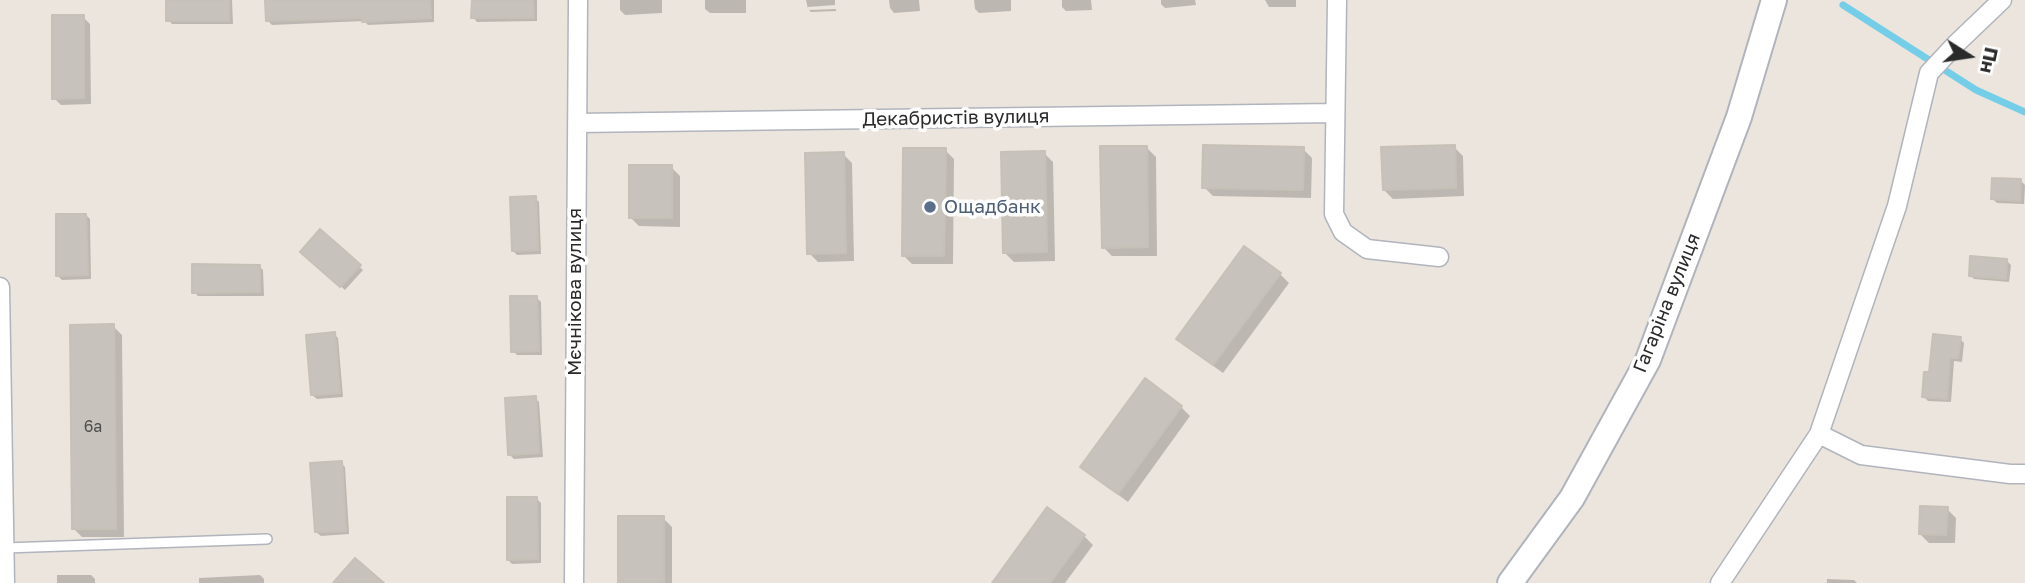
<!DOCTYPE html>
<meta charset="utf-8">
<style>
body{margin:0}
#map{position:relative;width:2025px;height:583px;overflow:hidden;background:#ece5dd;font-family:"Golos Text",sans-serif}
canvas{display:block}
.north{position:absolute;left:1934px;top:21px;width:70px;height:70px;-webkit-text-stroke:5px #fff;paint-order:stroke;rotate:102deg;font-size:19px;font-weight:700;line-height:28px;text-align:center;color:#2a2a2a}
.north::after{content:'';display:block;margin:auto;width:24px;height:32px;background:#2a2a2a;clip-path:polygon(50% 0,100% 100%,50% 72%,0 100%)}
</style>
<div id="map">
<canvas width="2025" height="583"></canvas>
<div class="north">Пн</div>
</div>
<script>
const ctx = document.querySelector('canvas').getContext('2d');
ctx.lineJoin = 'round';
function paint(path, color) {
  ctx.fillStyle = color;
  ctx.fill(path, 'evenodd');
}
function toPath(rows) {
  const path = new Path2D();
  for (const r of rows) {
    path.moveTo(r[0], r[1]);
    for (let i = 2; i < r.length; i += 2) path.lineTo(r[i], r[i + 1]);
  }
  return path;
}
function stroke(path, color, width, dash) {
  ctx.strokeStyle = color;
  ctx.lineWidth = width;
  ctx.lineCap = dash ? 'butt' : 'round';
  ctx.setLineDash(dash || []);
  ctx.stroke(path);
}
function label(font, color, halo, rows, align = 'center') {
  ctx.font = font + ' "Golos Text",sans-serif';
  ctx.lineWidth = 7;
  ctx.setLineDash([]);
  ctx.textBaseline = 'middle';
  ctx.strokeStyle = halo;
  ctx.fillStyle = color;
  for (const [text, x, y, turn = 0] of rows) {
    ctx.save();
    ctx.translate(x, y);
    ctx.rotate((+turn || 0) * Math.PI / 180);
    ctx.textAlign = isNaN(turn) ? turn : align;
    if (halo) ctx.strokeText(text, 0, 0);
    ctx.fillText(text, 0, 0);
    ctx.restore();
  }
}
paint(toPath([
 [168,0,232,0,233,24,172,24,168,20],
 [267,0,434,0,434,22,368,25,364,21,272,25,268,21],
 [473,0,537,0,537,21,477,22,473,17],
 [620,0,662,0,662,13,625,15,620,10],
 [705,0,746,0,746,13,710,13,705,9],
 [806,0,835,0,835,5,808,7,808,9],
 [889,0,919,0,920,11,894,13,890,8],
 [974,0,1011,0,1011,11,979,13,975,9],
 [1062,0,1091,0,1092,10,1066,11,1062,7],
 [1161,0,1195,0,1196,5,1165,8,1161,4],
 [1265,0,1296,0,1296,7,1269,7],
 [836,9,836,11,811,12,809,10],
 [83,17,90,24,91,104,61,105,54,98],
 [1454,147,1463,156,1464,196,1393,199,1384,190],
 [1147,148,1156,157,1157,256,1112,256,1103,247],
 [1303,149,1312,158,1311,198,1213,196,1204,187],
 [945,150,954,159,953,264,912,264,903,255],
 [1044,153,1053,162,1055,261,1014,262,1005,253],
 [843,154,852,163,854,261,818,262,809,253],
 [671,167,680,176,680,227,639,226,630,217],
 [2021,181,2025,185,2024,204,1997,203,1992,198],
 [535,198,539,202,541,254,517,255,513,251],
 [86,215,90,219,91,279,62,280,58,276],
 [320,231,363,270,345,290,302,252],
 [2006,260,2011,265,2009,282,1974,279,1970,275],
 [259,266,263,270,264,296,198,296,194,292],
 [1280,274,1289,283,1223,373,1187,347,1179,338],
 [536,297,541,302,542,355,517,355,513,351],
 [113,326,122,335,124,537,82,537,73,528],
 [334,334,338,338,343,397,317,399,312,395],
 [1960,339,1964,343,1962,362,1954,361,1951,402,1928,401,1924,397,1931,374],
 [535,398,539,402,543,457,514,459,510,455],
 [1181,407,1190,416,1128,502,1091,475,1083,466],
 [341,463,345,467,349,534,321,536,316,532],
 [537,499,541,503,541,563,512,564,508,560],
 [1947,509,1956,518,1955,543,1929,543,1920,534],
 [663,518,672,527,672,583,620,583],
 [1084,536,1093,545,1065,583,994,583],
 [57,575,91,575,95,579,95,583,57,583],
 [260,575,264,579,264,583,199,583,199,578],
 [1827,579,1854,580,1857,583,1827,583]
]), '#0003');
stroke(toPath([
 [1843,5,1976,90,2025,112]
]), '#75cee8', 7);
const building = toPath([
 [166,0,229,0,229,21,166,21,166,0],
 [265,0,430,0,431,18,362,22,362,18,266,21,265,0],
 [472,0,533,0,534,18,471,18,472,0],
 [52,15,84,15,84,98,52,99,52,15],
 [1203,145,1304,147,1303,190,1202,188,1203,145],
 [1455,145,1456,188,1383,190,1381,147,1455,145],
 [1100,146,1147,146,1148,247,1102,248,1100,146],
 [903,148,946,148,944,256,902,256,903,148],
 [1045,151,1047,252,1003,253,1001,152,1045,151],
 [844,152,846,253,807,254,805,153,844,152],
 [629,165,672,165,672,218,629,218,629,165],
 [1992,178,2021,179,2020,201,1991,199,1992,178],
 [536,196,538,250,512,251,510,197,536,196],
 [56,214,86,214,88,275,56,276,56,214],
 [320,229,361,265,340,287,300,252,320,229],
 [1244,246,1281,273,1213,365,1176,339,1244,246],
 [1970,256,2007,259,2006,279,1969,276,1970,256],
 [192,264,260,265,260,292,192,293,192,264],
 [510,296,537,296,539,351,511,352,510,296],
 [114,324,116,529,72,529,70,325,114,324],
 [335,332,340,393,311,395,306,335,335,332],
 [1933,334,1961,337,1958,358,1950,358,1947,399,1922,397,1924,372,1929,372,1933,334],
 [1145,378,1182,406,1118,494,1080,467,1145,378],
 [536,396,539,453,508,455,505,398,536,396],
 [342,461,346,531,315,532,310,463,342,461],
 [507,497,537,497,538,559,507,560,507,497],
 [1920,506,1948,507,1946,535,1919,534,1920,506],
 [1047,507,1085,535,1050,583,992,583,1047,507],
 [618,516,664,516,664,583,618,583,618,516],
 [355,558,384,583,333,583,355,558]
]);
paint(building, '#c7c2bc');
stroke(building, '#c7c0b7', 2);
const lane = toPath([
 [5,548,267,539]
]);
const street = toPath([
 [1337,0,1334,214,1343,232,1367,249,1439,257],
 [577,123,1335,113],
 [0,287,5,583],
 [1819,434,1861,455,2010,474,2025,474],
 [574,583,578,0],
 [1720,583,1819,434,1897,206,1929,73,1957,43,2002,0]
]);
const secondary = toPath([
 [1510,583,1572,498,1648,360,1739,117,1774,0]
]);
stroke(lane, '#b0b4bd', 12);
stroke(street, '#b0b4bd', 21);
stroke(secondary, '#b0b4bd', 28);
stroke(lane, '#fff', 9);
stroke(street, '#fff', 18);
stroke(secondary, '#fff', 24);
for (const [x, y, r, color] of [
 [930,207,7,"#5c6f8a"]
]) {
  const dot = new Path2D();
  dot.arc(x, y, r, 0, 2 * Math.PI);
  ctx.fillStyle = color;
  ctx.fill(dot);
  stroke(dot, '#fff', 2.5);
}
label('16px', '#51504e', null, [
 ["6а",93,427]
]);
label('19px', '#2a2a2a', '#fff', [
 ["Декабристів вулиця",956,118,-1],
 ["Мєчнікова вулиця",575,292,-90],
 ["Гагаріна вулиця",1667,303,-68]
]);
label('19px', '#4e5e75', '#fff', [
 ["Ощадбанк",944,207]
], 'left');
</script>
